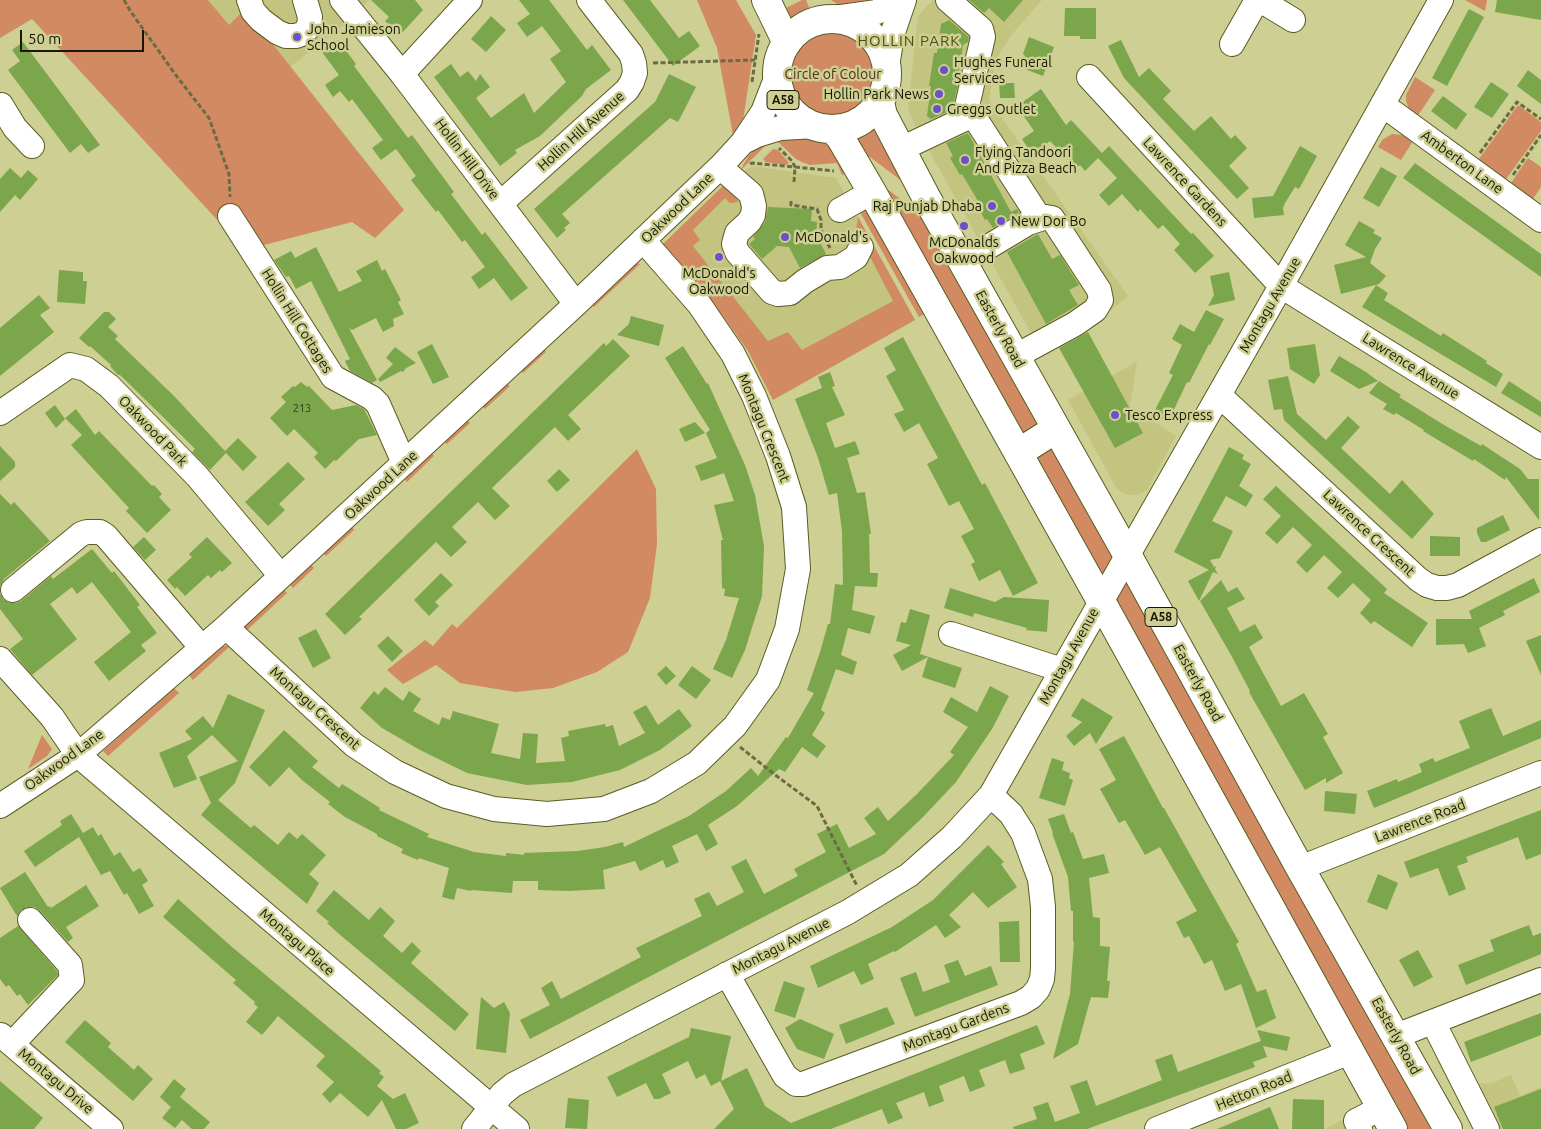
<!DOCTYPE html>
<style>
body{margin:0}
#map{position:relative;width:1541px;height:1129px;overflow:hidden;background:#cdcf93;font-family:Ubuntu,sans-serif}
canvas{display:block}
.scale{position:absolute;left:20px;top:30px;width:124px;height:22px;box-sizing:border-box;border:2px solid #181802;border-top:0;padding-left:6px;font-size:15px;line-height:18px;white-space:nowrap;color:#181802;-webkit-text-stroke:4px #cdcf93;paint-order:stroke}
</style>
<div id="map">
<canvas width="1541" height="1129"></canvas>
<div class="scale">50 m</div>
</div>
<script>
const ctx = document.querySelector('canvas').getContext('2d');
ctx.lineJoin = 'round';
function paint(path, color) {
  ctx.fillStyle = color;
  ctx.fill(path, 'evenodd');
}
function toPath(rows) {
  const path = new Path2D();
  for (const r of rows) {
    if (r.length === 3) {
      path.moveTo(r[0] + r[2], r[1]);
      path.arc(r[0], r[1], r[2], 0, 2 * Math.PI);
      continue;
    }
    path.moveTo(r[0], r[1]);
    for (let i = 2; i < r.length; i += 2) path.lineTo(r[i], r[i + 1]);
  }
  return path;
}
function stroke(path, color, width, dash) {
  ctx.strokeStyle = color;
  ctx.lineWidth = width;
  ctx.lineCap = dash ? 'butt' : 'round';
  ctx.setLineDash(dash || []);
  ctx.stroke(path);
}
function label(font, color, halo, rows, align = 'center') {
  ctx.font = font + ' Ubuntu,sans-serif';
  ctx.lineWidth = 5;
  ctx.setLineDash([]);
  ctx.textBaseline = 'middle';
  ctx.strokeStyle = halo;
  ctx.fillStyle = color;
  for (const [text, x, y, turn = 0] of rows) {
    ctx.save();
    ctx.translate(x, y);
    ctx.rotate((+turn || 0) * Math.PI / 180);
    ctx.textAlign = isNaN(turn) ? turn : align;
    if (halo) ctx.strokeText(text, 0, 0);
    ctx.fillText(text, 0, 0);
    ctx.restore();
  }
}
paint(toPath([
 [208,0,369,0,355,16,290,67,245,10,229,25],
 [933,0,1042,0,1013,33,996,59,989,100,1128,296,1110,311,1040,349,918,131,908,109,918,16],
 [752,166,836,178,915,320,773,400,748,351,703,288,663,244,727,182],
 [1137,362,1130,406,1176,436,1147,490,1140,494,1132,495,1125,494,1117,489,1068,400],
 [1435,1046,1477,1083,1486,1084,1495,1082,1511,1075,1520,1096,1541,1087,1541,1129,1475,1129,1436,1059],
 [1357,1112,1367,1129,1325,1129]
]), '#c2c47f');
paint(toPath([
 [0,0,208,0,229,25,245,9,404,210,375,238,352,222,245,250,32,19,0,38],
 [697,0,736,0,756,35,742,127,733,135,717,48],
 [802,0,806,0,809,7,807,11,789,19,782,10],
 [831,0,885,0,842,7],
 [1465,0,1487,0,1485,11],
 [833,74,44],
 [1415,77,1435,90,1417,117,1410,112,1406,101,1406,95],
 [1518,105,1541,122,1541,131,1506,179,1479,159],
 [876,128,907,185,870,157,865,159,856,140],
 [1392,134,1404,135,1413,141,1401,160,1378,147,1382,140],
 [813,138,823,141,833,147,849,172,842,175,837,163,810,165,802,162,796,159,778,142,789,139],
 [761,144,766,145,742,169,743,165,749,155],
 [773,149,778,150,789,163,786,165,766,162,763,159],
 [1528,158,1541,167,1541,187,1533,199,1511,183],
 [876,181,913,208,919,207,1038,422,1034,430,1027,434,1019,433],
 [727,182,734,192,738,202,730,203,725,198,693,230,700,240,693,246,768,341,788,332,802,350,893,301,856,230,858,217,915,320,773,400,748,351,703,288,663,244],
 [866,208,926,313,919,317,860,212],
 [637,263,640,264,594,307,590,302,632,264],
 [542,347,546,352,523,373,519,369],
 [505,381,510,386,485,409,481,405],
 [466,418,470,423,447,444,443,440],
 [1053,446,1115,557,1104,576,1099,576,1033,462,1037,450],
 [637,449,656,489,657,544,650,598,628,652,597,672,553,688,515,692,460,683,436,665,403,684,387,670,425,640,433,646,452,624,457,628],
 [430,452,434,456,407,482,403,477],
 [351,525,354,530,326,556,322,552],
 [310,563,314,568,293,588,289,583],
 [1125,583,1131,583,1436,1129,1405,1129,1113,600],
 [283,588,287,593,244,633,245,623],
 [221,646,230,646,193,680,189,675],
 [174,688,179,693,108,756,103,751],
 [42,735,52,749,47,756,28,769]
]), '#d28a62');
paint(toPath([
 [371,0,415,0,423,10,400,35,385,21,389,17],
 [519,0,549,0,587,50,592,45,611,70,586,89,582,96,540,136,515,150,517,153,500,166,434,77,451,64,460,77,468,71,476,81,480,74,490,87,476,98,491,118,524,93,534,113,566,82,550,59,561,51,542,26,527,37,517,23,530,14],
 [623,0,650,0,679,38,689,31,700,46,673,66],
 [969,0,1023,0,1004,22,989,8,984,13],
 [1497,0,1541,0,1541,20,1495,12],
 [1065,8,1096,8,1096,39,1080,39,1080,36,1064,36],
 [1469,9,1484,17,1447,86,1432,78],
 [491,16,506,30,486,52,471,39],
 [949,20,969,37,968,42,963,45,959,72,961,72,952,110,931,119,927,116,931,86,929,86,934,53,937,53,941,24],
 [1029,37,1054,47,1043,76,1017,66,1025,56,1023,54],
 [338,40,356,64,354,66,408,138,412,135,454,192,451,194,482,235,485,232,528,288,511,301,494,278,479,289,471,277,485,267,465,240,462,242,438,210,436,212,411,180,416,176,396,149,381,160,372,148,383,140,352,99,349,102,340,91,333,97,325,85,339,75,322,52],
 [1121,40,1139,77,1149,68,1171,91,1163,99,1194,131,1211,116,1231,139,1235,135,1247,148,1229,166,1249,188,1237,199,1124,78,1108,46],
 [23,42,100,145,88,153,81,144,70,153,8,70,20,61,12,50],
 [1528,70,1541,80,1541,104,1517,86],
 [669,74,696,87,678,122,670,118,562,214,570,223,564,228,566,230,557,238,534,209,655,102],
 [1491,82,1509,94,1492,118,1474,107],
 [999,83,1014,83,1015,98,1000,98],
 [1041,89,1066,125,1071,120,1102,153,1109,146,1191,234,1193,233,1214,256,1195,273,1174,250,1180,244,1163,225,1158,229,1140,209,1138,212,1122,194,1109,206,1099,195,1117,178,1098,158,1085,171,1080,165,1076,168,1050,141,1032,154,1022,139,1034,131,1017,106],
 [1443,96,1467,114,1456,130,1431,111],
 [968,133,1011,212,1017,209,1019,212,993,228,987,219,985,220,975,202,978,201,962,174,960,175,950,158,953,156,946,143],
 [1300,146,1317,156,1299,189,1295,187,1285,203,1283,208,1284,215,1254,218,1252,198,1273,196],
 [1415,163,1541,254,1541,277,1403,178],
 [1381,167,1397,176,1379,207,1363,198],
 [10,168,21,178,28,170,38,179,20,200,15,195,0,212,0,179],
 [768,207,812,209,811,221,817,222,816,235,826,254,800,268,789,247,777,246,762,259,749,244,755,239,753,237,765,222],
 [1359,221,1375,230,1373,233,1382,238,1375,249,1370,263,1386,276,1379,284,1341,294,1334,265,1366,257,1345,245],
 [1038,234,1052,259,1060,255,1079,285,1069,290,1078,305,1046,324,1007,252],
 [316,247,339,292,362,281,356,271,377,260,382,271,385,269,401,300,398,302,404,314,393,319,394,326,383,332,376,318,352,330,349,328,377,380,372,383,350,371,345,361,350,359,311,281,296,289,289,276,286,277,274,260,291,251,295,258],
 [59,270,83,272,83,281,87,281,85,304,57,302],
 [1229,272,1235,300,1208,306,1214,295,1210,276],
 [1376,285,1388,293,1384,300,1441,336,1443,333,1487,361,1486,363,1503,374,1496,387,1362,307],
 [39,295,50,308,40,315,54,332,0,376,0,328],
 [1206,310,1224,319,1210,345,1209,344,1189,383,1187,382,1168,422,1155,415,1155,410,1173,375,1169,373,1182,345,1172,339,1180,324,1194,332],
 [104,312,109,312,116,319,108,327,118,336,115,339,174,396,225,451,238,438,257,457,243,471,226,453,210,470,192,452,195,449,163,417,120,375,118,375,110,366,111,365,90,346,89,347,79,338],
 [631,316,664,325,659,346,617,335,629,324],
 [1088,332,1143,433,1115,448,1059,348],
 [903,337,982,485,985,483,1038,583,1013,596,1000,570,979,581,971,564,975,562,961,536,974,529,959,501,949,506,927,464,938,458,919,423,904,432,894,414,904,410,886,376,896,370,884,348],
 [613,339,630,356,568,415,581,429,568,441,555,427,492,488,510,506,495,520,478,502,452,527,467,542,451,557,436,542,359,617,362,619,345,635,325,614,604,343,606,346],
 [432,344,449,377,433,384,417,352],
 [1315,344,1320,375,1314,384,1290,369,1287,348],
 [683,346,707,384,708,383,745,465,755,495,764,546,762,596,745,650,732,678,713,669,726,640,739,598,724,596,725,589,722,588,721,540,723,540,714,505,734,501,724,473,701,481,695,466,717,458,706,433,710,430,665,358],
 [395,347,416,363,406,368,403,372,401,371,380,382,378,379,393,364,386,358],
 [1339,356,1366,372,1378,381,1359,389,1330,371],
 [830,372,835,386,832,387,845,415,826,423,835,448,855,441,860,454,847,458,857,493,865,492,871,534,869,534,870,573,878,573,877,587,855,586,852,610,875,616,870,634,848,628,841,655,857,662,853,675,836,669,821,710,825,713,812,735,826,746,817,758,802,747,785,772,779,769,737,806,708,825,718,844,706,851,697,834,672,846,679,862,666,868,663,860,640,871,635,861,603,870,605,889,569,891,538,890,538,881,513,881,512,893,471,890,471,891,457,888,454,900,442,897,449,868,419,858,418,860,401,853,403,849,377,836,377,834,345,817,328,804,330,802,302,780,289,767,270,787,249,767,284,730,318,761,312,767,339,788,342,784,380,808,379,810,429,834,427,837,474,852,506,856,506,853,524,855,524,853,578,851,605,847,623,842,624,847,689,816,726,791,751,768,758,776,786,737,788,738,814,693,807,690,820,652,828,624,830,624,835,584,843,585,842,531,837,493,829,495,818,458,795,399,822,388,818,377],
 [1288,376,1297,414,1326,440,1348,416,1360,427,1341,448,1390,494,1402,480,1434,514,1412,539,1284,420,1282,409,1274,410,1268,380],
 [1379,381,1401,395,1399,397,1444,425,1481,446,1482,444,1485,446,1520,469,1528,479,1539,479,1539,520,1506,477,1505,480,1474,459,1473,461,1423,431,1424,430,1396,413,1394,415,1383,409,1387,404,1369,393],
 [1509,381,1541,402,1541,417,1501,393],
 [301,382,307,387,309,386,332,410,356,405,364,409,377,435,359,439,336,461,334,460,325,469,314,457,318,453,294,429,287,436,270,418,286,402,281,397,293,386,295,387],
 [55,405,65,419,56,428,45,413],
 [76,409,95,435,99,431,152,486,154,485,162,494,159,497,171,510,147,533,126,511,129,508,71,445,82,435,65,418],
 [695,422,705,433,685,442,679,429],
 [0,446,15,462,15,467,0,481],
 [1229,447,1244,455,1242,459,1251,464,1239,486,1253,495,1246,507,1226,496,1212,521,1233,531,1220,558,1210,560,1214,567,1216,566,1215,569,1218,574,1213,572,1199,601,1188,581,1209,570,1174,552],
 [288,462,305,479,279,504,285,510,268,526,245,502],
 [559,469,570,480,557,492,547,481],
 [1276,486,1387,589,1384,593,1428,623,1412,647,1374,621,1371,624,1360,613,1371,600,1353,583,1338,598,1327,588,1342,572,1324,555,1307,573,1296,562,1312,545,1293,527,1277,544,1265,533,1281,516,1263,499],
 [0,494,11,505,14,502,50,541,4,579,0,586],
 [1503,515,1510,530,1486,542,1481,542,1477,533,1477,528],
 [1430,536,1460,537,1460,556,1430,556],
 [144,537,156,550,145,560,133,547],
 [207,537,232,563,222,572,220,570,211,578,208,575,185,596,177,587,175,589,167,580,192,557,189,554],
 [92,549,112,573,114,571,140,605,137,607,157,633,141,645,146,651,109,681,94,662,131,632,92,582,77,594,72,587,50,604,77,639,32,675,10,649,23,639,0,609,0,594,3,599,9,603,16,603,21,601,51,576,53,579],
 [441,573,453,585,435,602,439,606,429,616,414,600],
 [1534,578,1540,592,1503,611,1505,615,1479,628,1486,646,1468,653,1464,644,1436,645,1436,619,1472,619,1469,611],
 [1221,580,1228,592,1237,587,1245,599,1227,608,1240,632,1255,624,1263,638,1249,647,1281,706,1304,693,1328,734,1323,737,1343,773,1326,783,1326,778,1305,790,1249,692,1250,691,1231,655,1200,601],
 [950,588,995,602,1004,597,1049,600,1047,632,1026,630,1027,628,974,613,973,617,944,608],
 [910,609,930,615,920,654,962,668,955,688,922,677,928,657,902,671,893,655,911,645,896,641,901,622,906,623],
 [316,629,331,658,313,668,298,638],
 [1541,635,1541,675,1526,641],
 [388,636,403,651,392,662,377,646],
 [666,666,676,676,666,685,657,674],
 [692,666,711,680,696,699,678,685],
 [990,686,1009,696,992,729,956,782,922,818,884,854,530,1039,520,1020,550,1005,541,988,552,981,561,999,641,957,636,948,702,916,694,899,709,892,717,906,744,892,731,867,746,859,764,894,798,876,794,869,826,852,817,834,837,824,849,848,876,834,864,818,878,807,888,821,917,794,954,755,950,752,968,727,943,712,951,697,977,712],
 [385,687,403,701,409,691,421,699,413,711,439,725,442,717,450,720,453,711,499,724,491,753,520,759,523,733,538,734,536,763,565,761,561,738,569,736,568,731,605,724,606,727,613,725,619,746,645,733,633,712,646,705,658,725,679,709,692,726,660,750,620,770,572,782,527,785,467,773,420,750,382,728,360,708,374,691,378,695],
 [228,694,265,710,235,783,218,800,251,828,254,825,278,845,289,832,297,839,302,834,326,855,309,874,319,883,307,904,201,815,211,803,199,777,238,761,212,735,187,756,197,779,174,788,159,753,192,739,185,731,203,716,213,728],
 [1082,698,1113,717,1096,744,1090,733,1074,746,1066,736,1082,722,1071,716],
 [1491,708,1503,736,1541,720,1541,738,1374,808,1367,791,1397,779,1398,782,1422,772,1419,764,1433,758,1435,762,1470,748,1459,721],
 [1124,736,1163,808,1164,808,1239,942,1236,944,1257,992,1266,989,1276,1018,1256,1028,1241,984,1225,991,1212,960,1204,964,1189,936,1184,938,1176,922,1197,911,1160,847,1145,855,1125,820,1119,823,1100,789,1116,780,1099,749],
 [1052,758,1064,762,1062,770,1070,773,1069,778,1073,780,1065,806,1039,798],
 [1325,791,1357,794,1355,814,1324,811],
 [1541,810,1541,854,1526,860,1518,837,1466,857,1468,862,1457,866,1466,889,1449,896,1438,868,1410,878,1404,862],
 [71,814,83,833,93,827,98,836,101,834,114,856,120,852,133,872,140,868,148,881,142,885,154,906,139,914,127,893,124,895,110,871,101,875,79,837,35,867,24,851,62,825,60,821],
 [1064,814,1071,833,1073,832,1083,859,1104,854,1109,873,1089,878,1093,917,1100,918,1100,946,1110,947,1107,981,1110,981,1108,998,1091,997,1078,1044,1053,1059,1070,994,1074,942,1073,942,1073,911,1071,911,1068,877,1052,833,1053,833,1048,819],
 [988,845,1004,862,1001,864,1017,887,988,908,973,892,949,915,961,927,945,938,936,925,895,952,894,951,868,964,874,979,861,985,854,971,818,988,810,966,892,927,933,900],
 [25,872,48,907,50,906,51,908,86,885,99,906,66,927,73,938,68,942,40,911,35,907,27,907,21,910,17,916,0,888],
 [1378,874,1398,883,1387,910,1367,902],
 [334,890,369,920,380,907,395,921,383,936,402,953,412,942,421,951,411,963,469,1014,455,1031,339,934,327,923,329,922,316,911],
 [178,899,232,947,381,1071,379,1073,384,1077,377,1086,393,1099,405,1093,419,1123,406,1129,396,1129,382,1100,368,1117,340,1093,330,1103,322,1094,334,1082,316,1066,325,1056,278,1016,262,1035,246,1022,258,1007,254,1004,255,1002,233,983,236,980,163,917],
 [1019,921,1020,962,1000,962,999,922],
 [1529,925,1533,936,1541,933,1541,954,1466,985,1458,965,1494,951,1490,940],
 [18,926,57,971,58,975,28,1005,20,994,17,996,9,985,6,987,0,979,0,938],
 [1418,950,1433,977,1414,987,1399,960],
 [958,960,965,976,991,966,998,985,915,1017,900,978,916,972,923,992,950,982,944,965],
 [784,981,805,988,795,1018,774,1011],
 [481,997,494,1008,504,1002,510,1013,506,1053,476,1049],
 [887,1007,895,1024,846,1044,839,1025],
 [1541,1013,1541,1035,1471,1062,1464,1042],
 [800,1019,834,1034,824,1059,797,1049,785,1028],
 [85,1020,111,1043,108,1047,134,1070,138,1065,153,1079,133,1101,65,1042],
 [1037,1025,1045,1044,1020,1054,1025,1069,1010,1074,1005,1060,979,1070,985,1086,970,1092,964,1076,939,1086,944,1101,929,1107,924,1092,896,1103,903,1118,888,1124,882,1109,831,1129,714,1129,734,1109,720,1081,711,1086,705,1074,696,1079,688,1061,662,1074,671,1093,659,1099,654,1099,646,1083,617,1097,607,1077,689,1037,691,1028,731,1036,721,1081,747,1068,765,1106,791,1123],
 [1257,1030,1290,1037,1287,1051,1263,1046,1267,1057,1253,1062,1255,1067,1087,1129,1014,1129,1013,1127,1037,1119,1033,1107,1048,1102,1055,1122,1080,1113,1070,1086,1087,1080,1096,1106,1162,1080,1155,1060,1172,1054,1178,1072,1261,1041],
 [174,1079,186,1089,180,1097,210,1122,204,1129,192,1129,182,1120,175,1128,162,1118,171,1107,160,1097],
 [0,1081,43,1118,34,1129,0,1129],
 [1541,1089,1541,1129,1503,1129,1494,1107],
 [568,1098,589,1100,587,1129,565,1128],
 [1293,1099,1324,1100,1324,1129,1292,1129],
 [1270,1107,1279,1129,1217,1129]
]), '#7ca64b');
const minor = toPath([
 [249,0,253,11,261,20,277,32,286,36,296,36,304,33,309,26,310,17,305,0],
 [342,0,402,74,576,304],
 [948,0,981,29,983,37,964,119],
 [1260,0,1293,20],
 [834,18,877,12,895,0],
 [1232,44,1257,0],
 [887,67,892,35,904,0],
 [402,74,470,0],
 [1089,77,1281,286,1541,447],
 [1,105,15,128,32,146],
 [1383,105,1541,220],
 [743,142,757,135,780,128,816,126],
 [901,149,973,115,1040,219],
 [720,167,751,194,754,206,753,215,749,222,737,233,734,244,737,252,772,292,778,294,790,293,805,281,827,268,840,267,856,257,861,247],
 [501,203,627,90,632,82,635,73,634,63,631,54,589,0],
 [840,210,872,192],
 [230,216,333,377,372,398,378,404,404,463],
 [963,262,1028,223,1046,217,1052,218,1099,290,1101,300,1095,310,1075,324,1016,356],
 [1219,395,1418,579,1427,585,1437,588,1447,588,1458,585,1541,540],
 [0,413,70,365,86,369,109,386,197,476,281,576],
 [13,590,81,534,87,532,100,532,106,536,202,648],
 [226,627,354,745,395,772,446,796,494,809,547,814,604,809,651,791,697,763,735,726,768,680,787,629,798,569,794,507,778,456,754,396,733,354,699,304,643,240],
 [951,634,1062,670],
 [0,659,52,717,78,755,517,1129],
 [0,806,78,755,226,627,576,304,720,167,743,142,763,112,777,76],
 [1300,868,1541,773],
 [727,974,785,1076,796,1084,803,1084,1021,1003,1031,997,1038,989,1042,979,1043,968,1043,907,1040,879,1023,833,1011,814,991,795],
 [1433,1022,1487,1129],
 [1,1035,111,1129],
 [1396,1036,1541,980],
 [12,1044,72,980,70,965,30,920],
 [474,1129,502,1094,513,1085,848,912,909,875,952,837,991,795,1281,286,1441,0],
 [1157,1129,1350,1052],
 [1360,1129,1356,1121,1381,1108]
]);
const major = toPath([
 [766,0,787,43],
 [832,74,55],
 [880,103,883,115,926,197,1128,556,1300,868,1448,1129],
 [833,130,840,137,872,192,1101,601,1393,1129],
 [1018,453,1056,429]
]);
stroke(minor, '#5b5c22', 26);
stroke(major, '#5b5c22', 30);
stroke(toPath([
 [124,0,131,12,175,74,209,118,229,174,230,197],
 [653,63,755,60],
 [752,82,759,34],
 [1480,153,1517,102,1541,119],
 [750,164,752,163,795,167,792,161,779,148],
 [1513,175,1541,135],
 [794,182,795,167,834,171],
 [791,201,791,205,817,209,821,220,821,230,830,248],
 [740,747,774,774,817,806,857,886]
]), '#6b6c44', 3, [5, 2.5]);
stroke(minor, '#fff', 24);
stroke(major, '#fff', 28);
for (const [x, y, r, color] of [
 [297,37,5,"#6d51ca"],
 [944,70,5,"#6d51ca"],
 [939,94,5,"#6d51ca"],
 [937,109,5,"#6d51ca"],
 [965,160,5,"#6d51ca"],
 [992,206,5,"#6d51ca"],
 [1001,221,5,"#6d51ca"],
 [964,226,5,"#6d51ca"],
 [785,237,5,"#6d51ca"],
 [719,257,5,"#6d51ca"],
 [1115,415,5,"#6d51ca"]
]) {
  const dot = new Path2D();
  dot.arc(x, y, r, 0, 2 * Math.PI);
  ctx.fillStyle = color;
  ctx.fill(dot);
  stroke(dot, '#cdcf93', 2);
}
label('11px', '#313c14', null, [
 ["213",302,408]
]);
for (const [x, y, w] of [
 [783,100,32],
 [1161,617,32]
]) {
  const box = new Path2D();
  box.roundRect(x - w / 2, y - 9.5, w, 19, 4);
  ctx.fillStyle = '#cdcf93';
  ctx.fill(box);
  stroke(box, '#181802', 1);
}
label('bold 12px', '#181802', null, [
 ["A58",783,100],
 ["A58",1161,617]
]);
label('14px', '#181802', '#cdcf93', [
 ["John Jamieson",307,29],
 ["School",307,45],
 ["Hughes Funeral",954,62],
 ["Services",954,78],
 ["Hollin Park News",929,94,"right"],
 ["Greggs Outlet",947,109],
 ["Flying Tandoori",975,152],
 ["And Pizza Beach",975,168],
 ["Raj Punjab Dhaba",982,206,"right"],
 ["New Dor Bo",1011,221],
 ["McDonald's",795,237],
 ["McDonalds",964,242,"center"],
 ["Oakwood",964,258,"center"],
 ["McDonald's",719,273,"center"],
 ["Oakwood",719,289,"center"],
 ["Tesco Express",1125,415]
], 'left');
label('14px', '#532e19', '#cdcf93', [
 ["Circle of Colour",833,74]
]);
label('14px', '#181802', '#cdcf93', [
 ["Hollin Hill Avenue",581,131,-42],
 ["Hollin Hill Drive",467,159,53],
 ["Amberton Lane",1462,162,36],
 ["Lawrence Gardens",1185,182,47],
 ["Oakwood Lane",677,208,-44],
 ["Montagu Avenue",1270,305,-60],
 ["Hollin Hill Cottages",297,321,58],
 ["Easterly Road",1000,329,61],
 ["Lawrence Avenue",1411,366,32],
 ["Montagu Crescent",764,428,68],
 ["Oakwood Park",153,431,46],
 ["Oakwood Lane",381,485,-43],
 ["Lawrence Crescent",1369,533,43],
 ["Montagu Avenue",1069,656,-61],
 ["Easterly Road",1198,683,61],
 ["Montagu Crescent",315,708,42],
 ["Oakwood Lane",64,760,-36],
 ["Lawrence Road",1420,821,-21],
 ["Montagu Place",297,942,41],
 ["Montagu Avenue",781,946,-27],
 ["Montagu Gardens",956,1027,-21],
 ["Easterly Road",1396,1036,61],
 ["Montagu Drive",56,1081,40],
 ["Hetton Road",1254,1091,-22]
]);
ctx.letterSpacing = '1px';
label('15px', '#4e4f13', '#cdcf93', [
 ["HOLLIN PARK",909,41]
]);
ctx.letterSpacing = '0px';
</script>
